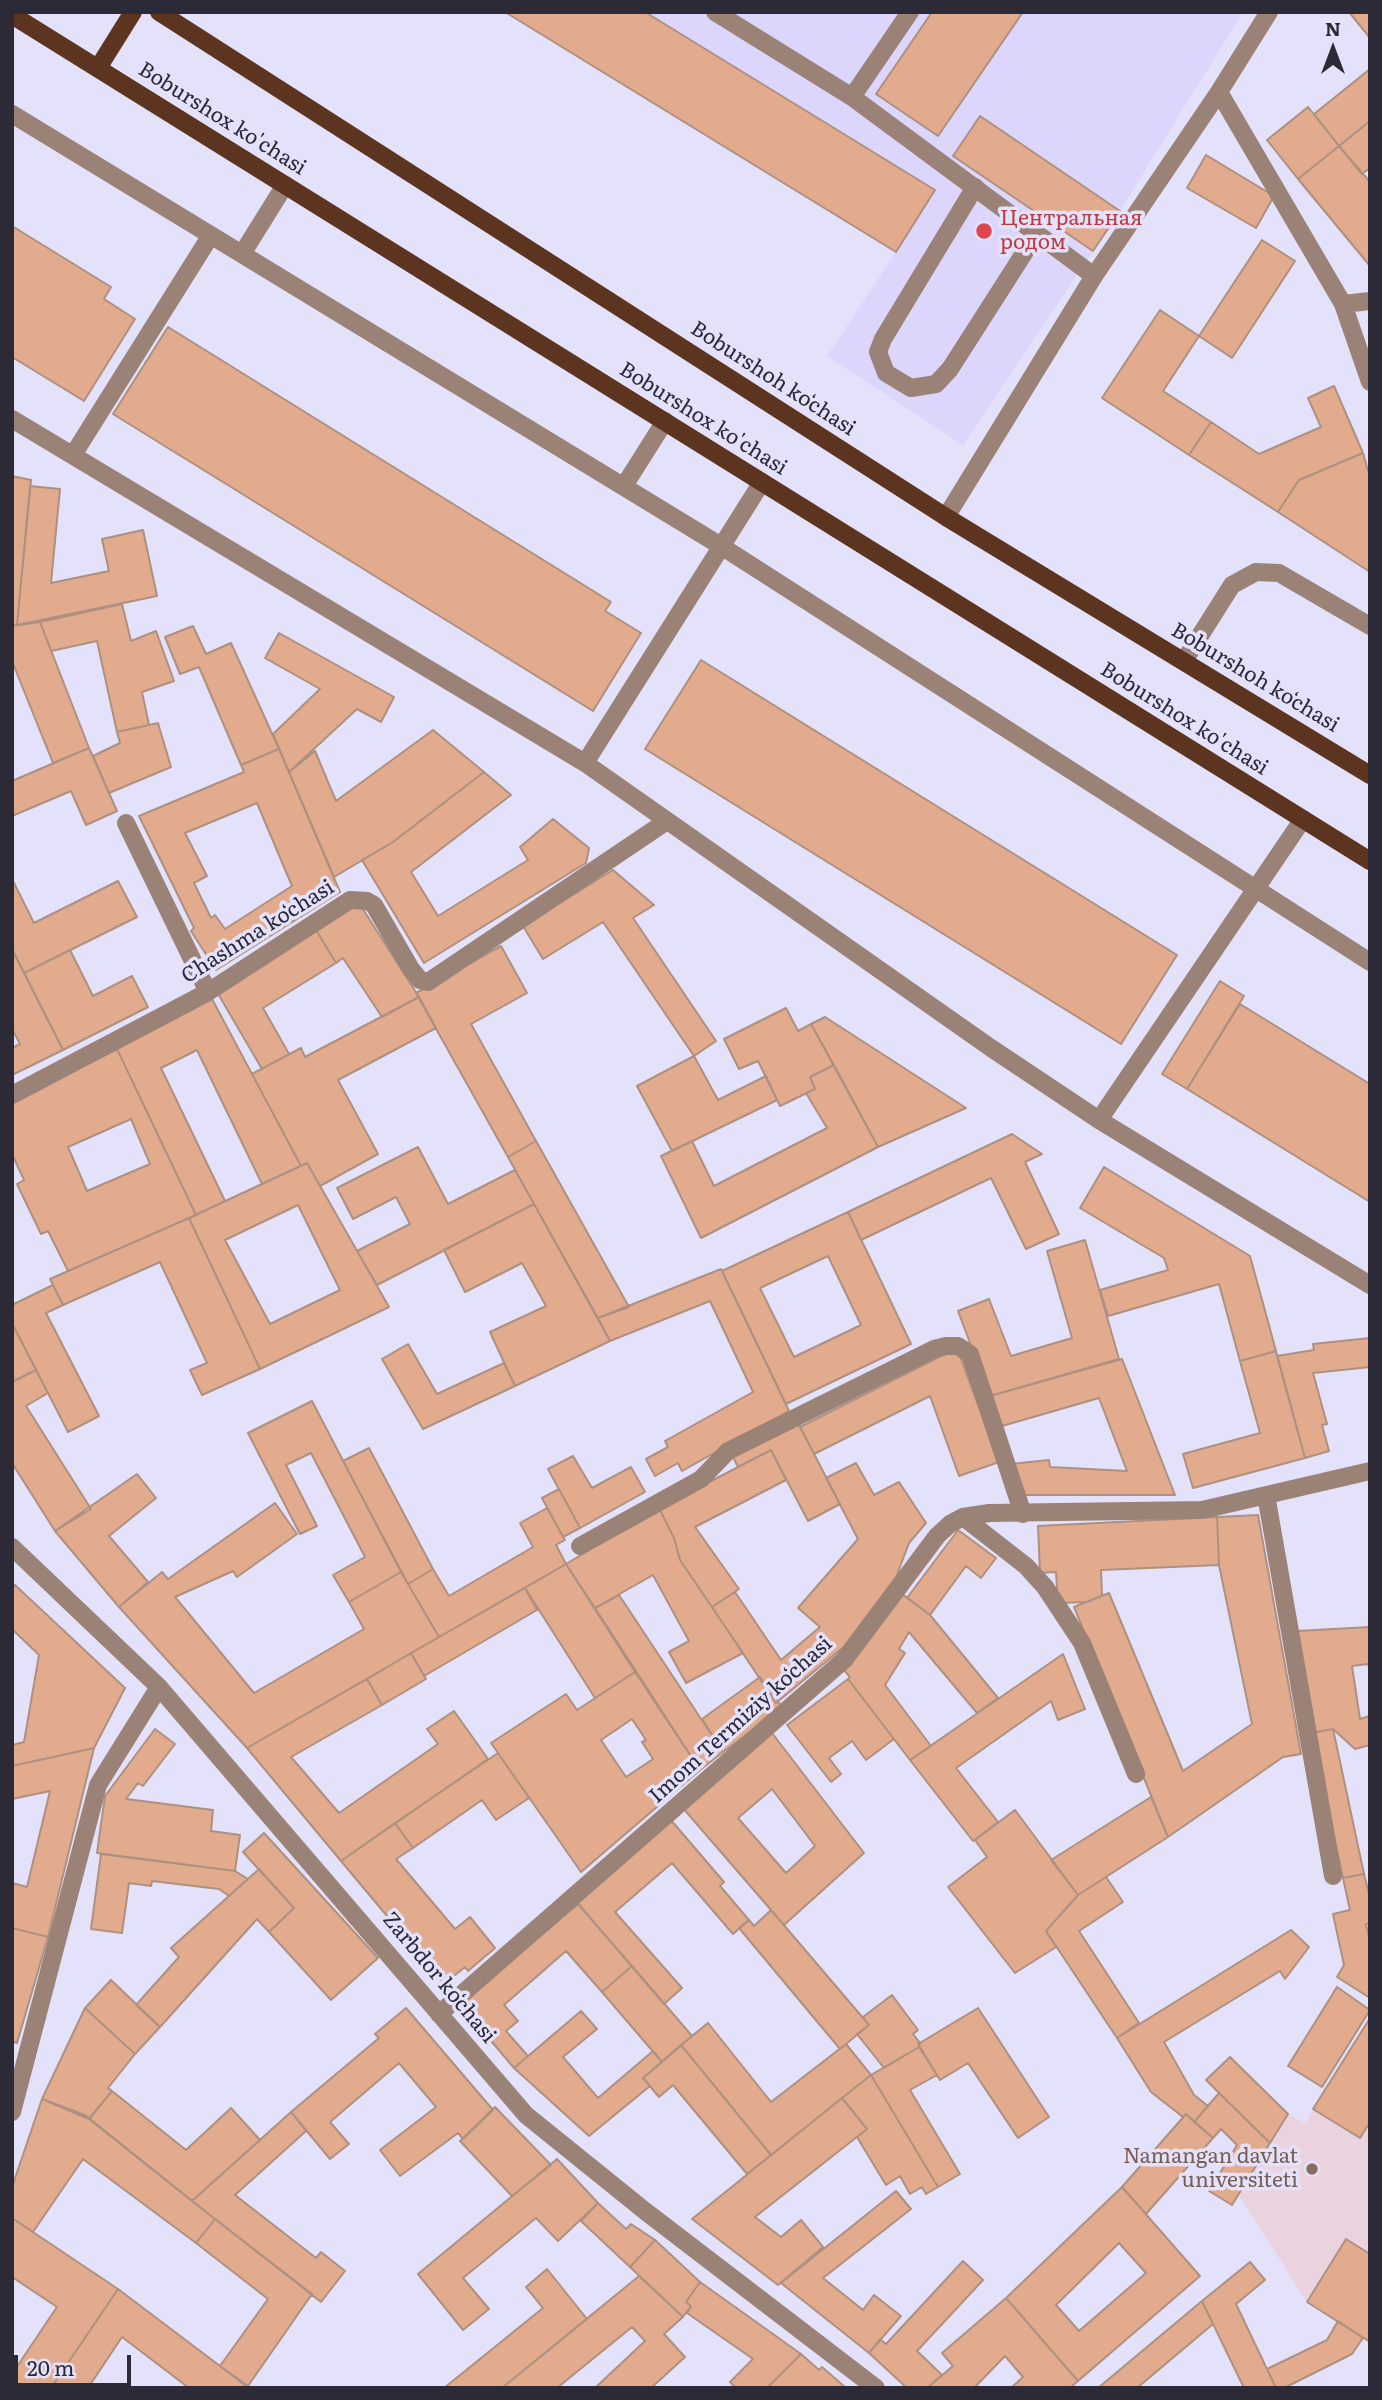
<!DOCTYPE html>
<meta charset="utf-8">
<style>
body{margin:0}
#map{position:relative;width:1382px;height:2400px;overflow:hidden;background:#e4e1fa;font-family:Literata,serif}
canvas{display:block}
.frame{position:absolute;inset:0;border:14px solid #2c2a36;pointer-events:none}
.north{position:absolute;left:1298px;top:14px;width:70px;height:70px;-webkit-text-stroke:5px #e4e1fa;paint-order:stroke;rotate:0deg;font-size:19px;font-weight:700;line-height:28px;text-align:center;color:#2c2a36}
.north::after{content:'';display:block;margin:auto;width:24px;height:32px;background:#2c2a36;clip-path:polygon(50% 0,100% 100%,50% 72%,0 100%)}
.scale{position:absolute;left:14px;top:2355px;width:117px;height:32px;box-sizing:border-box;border:4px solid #2c2a36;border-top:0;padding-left:9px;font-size:21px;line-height:24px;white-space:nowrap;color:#2c2a36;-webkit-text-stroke:5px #e4e1fa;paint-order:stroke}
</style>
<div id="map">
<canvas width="1382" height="2400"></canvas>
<div class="frame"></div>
<div class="north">N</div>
<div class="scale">20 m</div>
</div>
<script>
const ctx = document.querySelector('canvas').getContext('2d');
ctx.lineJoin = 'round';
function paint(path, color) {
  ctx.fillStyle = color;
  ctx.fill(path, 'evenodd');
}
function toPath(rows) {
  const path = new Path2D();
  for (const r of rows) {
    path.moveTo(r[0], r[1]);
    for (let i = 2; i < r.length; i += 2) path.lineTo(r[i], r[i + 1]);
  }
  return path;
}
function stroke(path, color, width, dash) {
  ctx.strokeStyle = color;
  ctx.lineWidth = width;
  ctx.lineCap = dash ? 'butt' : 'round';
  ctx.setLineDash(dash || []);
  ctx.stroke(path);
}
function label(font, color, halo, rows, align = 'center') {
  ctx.font = font + ' Literata,serif';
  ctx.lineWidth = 7;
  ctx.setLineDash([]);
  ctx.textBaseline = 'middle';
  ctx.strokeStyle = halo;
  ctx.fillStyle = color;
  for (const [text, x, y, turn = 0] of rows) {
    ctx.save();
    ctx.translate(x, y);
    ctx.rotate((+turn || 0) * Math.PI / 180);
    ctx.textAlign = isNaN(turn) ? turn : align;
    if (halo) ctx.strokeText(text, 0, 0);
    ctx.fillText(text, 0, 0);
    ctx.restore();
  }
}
paint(toPath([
 [505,12,1243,12,1120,211,963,445,827,356,896,252]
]), '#dcd6fd');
paint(toPath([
 [1370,2018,1370,2342,1307,2302,1238,2194,1288,2114,1305,2123]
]), '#ead3df');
const building = toPath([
 [505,12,645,12,935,190,896,252,505,12],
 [932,12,1023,12,938,136,876,94,932,12],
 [1349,12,1370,12,1370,38,1349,12],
 [1370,69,1370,121,1339,146,1314,114,1370,69],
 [1308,107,1339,146,1298,179,1267,140,1308,107],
 [980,116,1120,211,1093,251,953,156,980,116],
 [1370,121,1370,168,1362,174,1339,146,1370,121],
 [1339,146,1370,182,1370,266,1298,179,1339,146],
 [1206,155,1274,196,1256,228,1187,188,1206,155],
 [12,226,111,287,104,299,135,319,84,401,12,357,12,226],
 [1262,240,1295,261,1232,358,1199,336,1262,240],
 [1160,310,1199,336,1163,391,1211,422,1189,455,1102,398,1160,310],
 [168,327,611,602,605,611,641,633,593,711,113,414,168,327],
 [1334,386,1363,453,1299,480,1278,512,1189,455,1211,422,1259,454,1321,427,1308,398,1334,386],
 [1363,453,1370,478,1370,572,1278,512,1299,480,1363,453],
 [12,476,31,480,17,625,12,626,12,476],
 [30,486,60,489,51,583,109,571,102,539,143,530,157,596,17,625,30,486],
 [122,604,131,641,156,631,174,681,142,692,149,725,117,732,97,641,51,651,40,622,122,604],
 [40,622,89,748,53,763,12,661,12,626,40,622],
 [193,626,206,654,231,643,279,749,241,765,199,667,180,674,165,637,193,626],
 [279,633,394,697,381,722,357,709,289,772,273,734,320,689,265,658,279,633],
 [701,660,1177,955,1121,1044,645,749,701,660],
 [158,723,171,767,109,793,93,756,120,743,117,732,158,723],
 [433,730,484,772,393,842,334,877,289,772,315,751,336,801,433,730],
 [89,748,117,811,86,825,71,791,12,816,12,781,89,748],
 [279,749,340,892,216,970,191,931,194,928,139,816,244,772,241,765,279,749],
 [257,803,292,886,225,929,215,915,211,918,194,883,207,876,185,833,257,803],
 [484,772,511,795,411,872,438,916,528,860,520,847,553,819,589,848,586,863,424,963,362,860,393,842,484,772],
 [613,870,654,905,633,918,716,1041,694,1056,603,922,543,959,523,926,613,870],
 [12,879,34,923,118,881,137,917,24,973,12,949,12,879],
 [359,903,419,997,382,1017,343,958,336,963,316,930,359,903],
 [316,930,336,963,263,1008,289,1054,262,1069,217,992,316,930],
 [501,946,527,993,471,1024,536,1141,508,1157,416,993,501,946],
 [12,949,63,1050,12,1075,12,1048,20,1044,12,1029,12,949],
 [70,950,93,996,132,976,148,1007,63,1050,24,973,70,950],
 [1220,981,1244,996,1187,1089,1162,1074,1220,981],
 [419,997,436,1028,338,1080,378,1154,320,1186,307,1163,301,1166,252,1074,301,1048,305,1057,419,997],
 [212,999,301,1166,262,1184,197,1050,161,1068,225,1201,196,1215,117,1049,212,999],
 [1240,1004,1370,1084,1370,1202,1187,1089,1240,1004],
 [786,1008,798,1031,811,1024,834,1065,810,1077,815,1089,780,1106,758,1061,739,1069,724,1039,786,1008],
 [825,1017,966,1108,878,1147,811,1024,825,1017],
 [117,1049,196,1215,68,1271,48,1231,41,1234,17,1184,24,1180,12,1154,12,1102,117,1049],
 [131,1119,150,1164,87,1191,68,1147,131,1119],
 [694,1056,718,1100,766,1076,777,1100,672,1151,637,1086,694,1056],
 [834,1065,878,1147,701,1238,661,1156,692,1141,714,1186,827,1128,806,1093,815,1089,810,1077,834,1065],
 [1012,1134,1042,1154,1025,1162,1059,1234,1026,1249,991,1178,861,1240,848,1212,1012,1134],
 [536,1141,629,1307,598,1318,534,1204,508,1157,536,1141],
 [418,1147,448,1204,515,1170,534,1204,377,1285,357,1251,410,1224,396,1197,353,1219,337,1188,418,1147],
 [307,1163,389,1307,260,1369,189,1218,307,1163],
 [298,1205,340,1290,270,1324,225,1240,298,1205],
 [1104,1167,1250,1256,1276,1351,1240,1361,1219,1284,1108,1316,1100,1290,1168,1270,1164,1258,1080,1208,1104,1167],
 [534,1204,610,1341,515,1386,490,1332,546,1306,522,1263,465,1292,444,1250,534,1204],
 [848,1212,911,1344,786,1404,722,1271,848,1212],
 [828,1256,861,1325,794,1357,760,1288,828,1256],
 [189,1218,260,1369,202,1395,190,1370,207,1363,160,1262,63,1305,50,1279,189,1218],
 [1085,1240,1119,1359,990,1396,958,1311,989,1299,1011,1356,1072,1338,1047,1251,1085,1240],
 [721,1269,789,1411,682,1471,678,1463,655,1476,646,1459,668,1447,665,1441,753,1392,710,1301,610,1341,598,1318,721,1269],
 [53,1285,63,1305,46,1313,99,1416,68,1432,12,1323,12,1305,53,1285],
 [12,1323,36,1370,12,1382,12,1323],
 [1370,1338,1370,1367,1313,1373,1327,1424,1322,1425,1329,1451,1305,1458,1277,1356,1314,1350,1313,1344,1370,1338],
 [408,1344,437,1394,504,1363,515,1386,423,1429,382,1359,408,1344],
 [957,1348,999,1462,959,1476,930,1396,814,1454,800,1427,957,1348],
 [1276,1351,1305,1458,1193,1488,1183,1454,1260,1433,1240,1361,1276,1351],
 [1122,1359,1175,1495,1020,1495,1010,1464,1049,1460,1050,1467,1127,1471,1099,1398,1002,1426,990,1396,1122,1359],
 [36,1370,48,1393,26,1406,91,1509,55,1531,12,1463,12,1382,36,1370],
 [312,1401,401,1572,349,1602,333,1575,365,1557,311,1453,286,1465,317,1526,300,1534,248,1433,312,1401],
 [797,1421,840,1504,808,1521,771,1450,738,1467,732,1455,797,1421],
 [369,1448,433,1569,408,1584,343,1461,369,1448],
 [771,1450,786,1480,695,1527,739,1589,712,1607,680,1560,674,1538,659,1508,771,1450],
 [573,1456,592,1488,631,1467,645,1492,580,1528,548,1469,573,1456],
 [856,1463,874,1495,899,1482,926,1523,909,1543,895,1580,851,1641,776,1703,712,1607,735,1592,781,1660,820,1627,798,1608,858,1539,826,1478,856,1463],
 [137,1474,156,1498,109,1536,148,1582,119,1607,55,1531,137,1474],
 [559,1489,580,1528,563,1537,542,1498,559,1489],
 [275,1503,297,1534,237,1577,233,1571,175,1597,254,1693,364,1629,349,1602,401,1572,439,1637,247,1748,119,1607,162,1572,168,1579,275,1503],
 [547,1508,565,1540,556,1545,566,1564,439,1637,408,1584,433,1569,449,1596,533,1547,520,1523,547,1508],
 [659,1508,674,1538,680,1560,743,1653,686,1683,669,1652,689,1641,653,1575,595,1608,566,1564,659,1508],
 [1258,1515,1301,1754,1283,1757,1168,1837,1074,1607,1109,1593,1183,1771,1252,1724,1219,1565,1217,1517,1258,1515],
 [1217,1517,1219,1565,1101,1570,1102,1596,1086,1602,1058,1603,1056,1572,1040,1573,1038,1526,1217,1517],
 [958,1530,996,1558,981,1578,966,1566,930,1615,907,1598,958,1530],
 [566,1564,635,1672,595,1698,525,1588,566,1564],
 [15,1585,125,1688,94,1748,12,1766,12,1745,24,1742,39,1655,12,1629,12,1588,15,1585],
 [525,1588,537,1610,424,1676,411,1653,525,1588],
 [901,1593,930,1615,998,1698,977,1713,909,1632,899,1649,905,1653,885,1685,931,1746,910,1760,848,1679,850,1677,844,1670,901,1593],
 [619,1595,723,1752,700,1770,595,1608,619,1595],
 [1370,1627,1370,1671,1368,1664,1352,1666,1360,1719,1370,1716,1370,1745,1355,1749,1333,1729,1312,1733,1297,1631,1370,1627],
 [411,1653,426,1679,382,1705,367,1679,411,1653],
 [1063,1654,1085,1709,1058,1720,1051,1701,956,1768,998,1822,973,1841,910,1760,1063,1654],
 [635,1672,700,1770,581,1872,491,1743,566,1694,577,1710,635,1672],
 [632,1719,646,1740,642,1742,653,1759,626,1777,601,1740,632,1719],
 [760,1677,783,1708,723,1752,702,1719,760,1677],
 [367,1679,382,1705,291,1757,339,1813,438,1744,427,1729,454,1711,488,1759,341,1861,247,1748,367,1679],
 [848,1679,894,1739,866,1760,852,1741,829,1758,841,1774,831,1782,787,1725,848,1679],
 [155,1729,175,1744,143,1786,138,1783,126,1799,213,1810,211,1831,240,1835,235,1871,97,1853,105,1796,155,1729],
 [1333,1729,1364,1874,1343,1878,1312,1733,1333,1729],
 [772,1733,864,1853,784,1925,682,1807,772,1733],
 [772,1789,815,1846,786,1873,738,1818,772,1789],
 [94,1748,48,1937,12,1928,12,1883,27,1887,50,1791,12,1799,12,1766,94,1748],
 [498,1753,529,1798,496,1820,482,1800,413,1848,395,1823,498,1753],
 [1151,1797,1168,1837,1078,1895,1051,1860,1151,1797],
 [1015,1810,1078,1895,1046,1931,1056,1947,1015,1973,948,1887,987,1857,975,1840,1015,1810],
 [670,1819,724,1882,720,1886,749,1920,733,1934,672,1863,615,1912,682,1988,664,2004,575,1900,670,1819],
 [395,1823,413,1848,396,1859,455,1929,470,1917,495,1948,468,1971,465,1967,444,1984,341,1861,395,1823],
 [264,1833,378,1958,331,2000,269,1932,294,1908,243,1852,264,1833],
 [101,1854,235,1871,248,1879,229,1896,219,1889,152,1881,151,1886,129,1883,122,1933,91,1929,101,1854],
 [259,1869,294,1908,269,1932,257,1919,160,2027,136,2005,179,1957,171,1948,259,1869],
 [1364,1874,1370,1898,1370,1923,1366,1924,1370,1942,1370,1998,1337,1977,1344,1965,1333,1914,1350,1910,1343,1878,1364,1874],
 [1106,1877,1123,1902,1079,1931,1139,2023,1117,2038,1046,1931,1078,1895,1106,1877],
 [578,1904,632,1966,602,1992,566,1951,504,2005,518,2021,506,2031,528,2056,514,2068,460,2004,578,1904],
 [771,1910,869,2025,840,2049,739,1928,749,1920,754,1926,771,1910],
 [12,1928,48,1937,17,2043,12,2041,12,1928],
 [1291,1930,1309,1947,1285,1979,1280,1971,1164,2042,1194,2095,1208,2106,1194,2122,1186,2114,1183,2117,1151,2092,1117,2038,1291,1930],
 [632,1966,692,2036,662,2062,602,1992,632,1966],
 [111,1980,160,2027,135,2054,85,2008,111,1980],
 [1337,1987,1370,2010,1322,2087,1288,2066,1337,1987],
 [892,1995,918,2030,913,2034,920,2043,919,2047,884,2068,857,2034,869,2025,863,2017,892,1995],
 [85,2008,135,2054,108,2088,112,2091,89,2119,42,2099,85,2008],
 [406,2008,493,2110,463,2139,458,2133,400,2176,380,2150,436,2107,399,2063,330,2122,349,2144,330,2159,291,2112,379,2038,375,2034,406,2008],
 [978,2008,1049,2117,1018,2138,968,2063,940,2080,918,2044,978,2008],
 [581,2011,597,2029,563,2057,598,2098,653,2051,662,2062,643,2078,650,2086,589,2136,514,2068,581,2011],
 [1370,2018,1370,2122,1360,2138,1313,2109,1370,2018],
 [708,2023,771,2102,846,2044,871,2075,771,2155,681,2045,708,2023],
 [681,2045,771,2155,747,2174,673,2085,659,2097,643,2078,681,2045],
 [919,2047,937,2075,910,2090,960,2174,938,2187,871,2075,919,2047],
 [1230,2057,1288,2114,1270,2143,1206,2080,1230,2057],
 [871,2075,938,2187,926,2194,922,2187,910,2194,900,2176,886,2185,857,2137,867,2129,842,2098,871,2075],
 [112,2091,186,2150,231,2108,260,2140,192,2201,89,2119,112,2091],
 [1219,2093,1270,2143,1232,2205,1209,2191,1237,2145,1221,2129,1213,2138,1194,2122,1219,2093],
 [842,2098,867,2129,755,2217,781,2237,801,2220,823,2247,778,2285,692,2219,842,2098],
 [42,2099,85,2115,215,2219,196,2243,83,2159,33,2232,12,2218,12,2187,42,2099],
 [495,2107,551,2165,512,2196,460,2141,495,2107],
 [291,2112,306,2131,235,2195,316,2258,321,2252,345,2271,321,2302,192,2201,291,2112],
 [1186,2114,1213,2138,1146,2214,1122,2187,1186,2114],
 [557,2159,598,2203,558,2241,536,2218,463,2278,489,2309,463,2330,418,2274,557,2159],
 [1122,2187,1200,2276,1078,2381,1006,2298,1122,2187],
 [1119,2243,1146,2273,1079,2331,1056,2305,1119,2243],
 [896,2191,911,2209,823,2278,863,2310,874,2295,901,2316,869,2353,781,2283,896,2191],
 [598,2203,626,2229,631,2224,655,2240,630,2267,581,2221,598,2203],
 [12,2218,118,2289,51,2388,12,2388,12,2374,57,2307,12,2277,12,2218],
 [215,2219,312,2294,248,2386,220,2366,268,2299,196,2243,215,2219],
 [1346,2239,1370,2254,1370,2342,1307,2302,1346,2239],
 [655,2240,700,2282,686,2302,691,2306,683,2317,630,2267,655,2240],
 [963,2261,983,2280,917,2351,942,2375,927,2388,907,2388,869,2353,880,2339,886,2344,963,2261],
 [1250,2262,1265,2280,1236,2304,1276,2388,1244,2388,1202,2301,1250,2262],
 [547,2269,587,2319,502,2388,444,2388,543,2308,526,2287,547,2269],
 [639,2276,683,2317,664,2334,685,2357,651,2388,595,2388,645,2341,632,2327,557,2388,502,2388,639,2276],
 [700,2282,801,2354,767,2388,736,2388,730,2382,753,2359,687,2313,691,2306,686,2302,700,2282],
 [118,2289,220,2366,249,2388,189,2388,122,2337,88,2388,51,2388,118,2289],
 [1006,2298,1078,2381,1070,2388,1011,2388,1023,2377,1005,2356,974,2388,927,2388,953,2366,942,2353,1006,2298],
 [1202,2301,1213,2324,1137,2388,1098,2388,1202,2301],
 [1338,2321,1363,2338,1352,2354,1284,2388,1276,2388,1267,2369,1327,2340,1338,2321],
 [801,2354,819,2370,822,2367,846,2388,767,2388,801,2354]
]);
paint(building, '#e3ab8d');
stroke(building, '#ae9080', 2);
stroke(toPath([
 [715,12,852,97,1094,276],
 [1269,12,1219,92,1343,304,1370,382],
 [852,97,910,12],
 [12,114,721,546,1370,962],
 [975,187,883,339,878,352,886,373,911,388,936,384,950,369,1037,233],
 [242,254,285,185],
 [1343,304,1370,301],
 [12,419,585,763,991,1048,1099,1120,1370,1285],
 [73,455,211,235],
 [624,486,665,421],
 [946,517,1094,276,1219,92],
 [1184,661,1232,585,1256,572,1279,573,1370,626],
 [585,763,762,482],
 [126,823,208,992],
 [12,1095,208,992,350,900,367,901,374,905,411,969,420,980,428,982,667,821],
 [1099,1120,1303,819],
 [1266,1495,1333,1876],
 [963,1517,1026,1566,1045,1587,1082,1643,1136,1774],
 [580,1546,701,1479,728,1451,934,1349,946,1346,958,1346,970,1354,1023,1514],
 [12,1547,159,1687,526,2115,645,2211,876,2388],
 [439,2014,844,1660,937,1536,950,1524,963,1517,989,1513,1202,1510,1370,1471],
 [12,2112,98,1785,159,1687]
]), '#9b8277', 18);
stroke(toPath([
 [159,12,946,517,1370,775],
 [12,15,1370,861],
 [98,68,133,12]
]), '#5c341f', 18);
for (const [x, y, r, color] of [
 [984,231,9,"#e0444e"],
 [1312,2169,7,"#8d6e63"]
]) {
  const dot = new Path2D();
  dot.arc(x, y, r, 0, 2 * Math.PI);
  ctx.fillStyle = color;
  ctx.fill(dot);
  stroke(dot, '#e4e1fa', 2.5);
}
label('21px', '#2c2a36', '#e4e1fa', [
 ["Boburshox ko'chasi",222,119,32],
 ["Boburshoh koʻchasi",773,379,33],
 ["Boburshox ko'chasi",703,419,32],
 ["Boburshoh koʻchasi",1255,678,31],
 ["Boburshox ko'chasi",1184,719,32],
 ["Chashma koʻchasi",258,932,-32],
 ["Imom Termiziy koʻchasi",741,1720,-42],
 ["Zarbdor koʻchasi",439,1978,50]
]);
label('21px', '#be3a42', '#e4e1fa', [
 ["Центральная",1000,219],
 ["родом",1000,243]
], 'left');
label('21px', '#785e54', '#e4e1fa', [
 ["Namangan davlat",1298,2157],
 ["universiteti",1298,2181]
], 'right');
</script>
